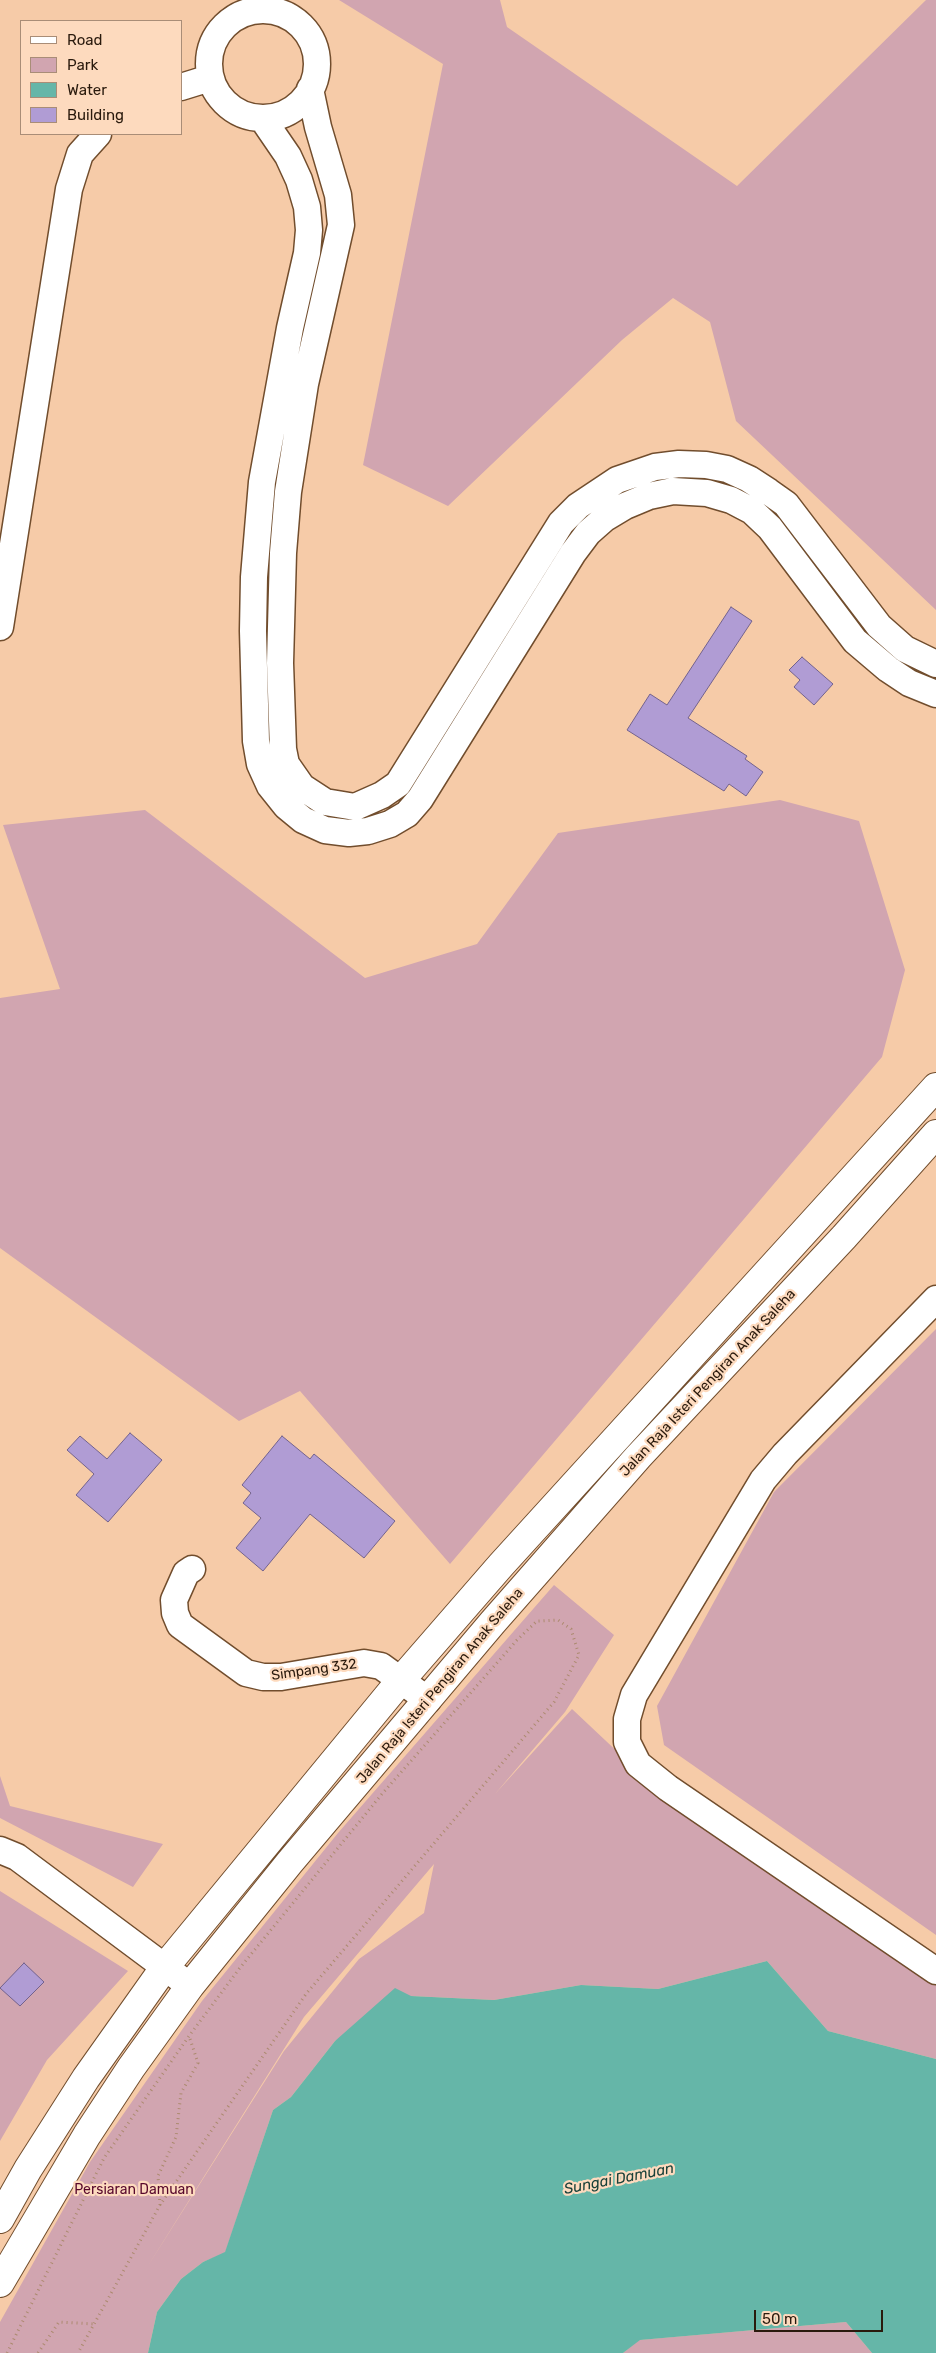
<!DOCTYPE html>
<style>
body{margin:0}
#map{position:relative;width:936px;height:2353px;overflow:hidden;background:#f6cba8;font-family:Rubik,sans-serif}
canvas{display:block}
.legend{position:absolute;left:20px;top:20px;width:162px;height:115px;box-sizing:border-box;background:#fddabe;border:1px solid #a98d77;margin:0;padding:6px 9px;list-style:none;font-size:15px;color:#2a1a0d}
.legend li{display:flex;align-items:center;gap:10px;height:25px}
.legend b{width:25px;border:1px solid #a98d77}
.scale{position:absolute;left:754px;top:2310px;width:129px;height:22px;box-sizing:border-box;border:2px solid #2a1a0d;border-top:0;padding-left:6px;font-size:15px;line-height:18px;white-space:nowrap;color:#2a1a0d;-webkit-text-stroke:4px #fddabe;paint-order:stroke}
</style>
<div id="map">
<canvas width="936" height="2353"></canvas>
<ul class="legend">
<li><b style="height:6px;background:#fff"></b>Road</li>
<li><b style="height:14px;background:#d1a5b0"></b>Park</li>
<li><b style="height:14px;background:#65b6a8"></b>Water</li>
<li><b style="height:14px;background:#b09cd4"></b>Building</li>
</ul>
<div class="scale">50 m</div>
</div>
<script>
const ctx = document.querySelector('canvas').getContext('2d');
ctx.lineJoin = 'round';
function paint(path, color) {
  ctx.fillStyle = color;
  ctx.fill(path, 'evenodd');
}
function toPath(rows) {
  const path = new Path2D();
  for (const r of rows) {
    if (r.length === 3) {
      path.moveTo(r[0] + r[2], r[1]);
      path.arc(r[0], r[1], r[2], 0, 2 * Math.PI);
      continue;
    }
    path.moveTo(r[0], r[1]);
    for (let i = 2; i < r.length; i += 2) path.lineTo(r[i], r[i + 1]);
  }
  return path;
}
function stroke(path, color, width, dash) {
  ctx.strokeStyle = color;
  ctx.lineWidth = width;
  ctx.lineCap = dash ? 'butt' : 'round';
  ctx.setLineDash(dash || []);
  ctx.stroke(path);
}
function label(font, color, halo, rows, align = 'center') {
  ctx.font = font + ' Rubik,sans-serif';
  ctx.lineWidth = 4.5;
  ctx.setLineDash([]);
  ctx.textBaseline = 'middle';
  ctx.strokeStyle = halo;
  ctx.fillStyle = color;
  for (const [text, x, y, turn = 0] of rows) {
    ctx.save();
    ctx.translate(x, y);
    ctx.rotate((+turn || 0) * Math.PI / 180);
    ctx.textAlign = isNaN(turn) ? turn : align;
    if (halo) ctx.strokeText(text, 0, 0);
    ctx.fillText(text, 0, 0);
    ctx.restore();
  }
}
paint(toPath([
 [339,0,500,0,507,27,737,186,926,0,936,0,936,610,736,421,710,322,673,298,622,340,448,506,363,465,443,64],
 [780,800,859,821,905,970,882,1057,450,1564,300,1391,239,1421,0,1248,0,998,60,989,3,825,145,810,365,978,477,944,558,833],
 [936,1329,936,1935,664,1745,657,1706,774,1492],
 [554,1585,614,1635,565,1712,495,1794,572,1709,673,1804,936,1984,936,2059,828,2031,767,1961,658,1989,581,1985,494,2000,411,1996,335,2041,291,2097,273,2110,225,2253,203,2262,181,2279,157,2312,148,2353,0,2353,0,2322,90,2162,202,2001,338,1833],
 [434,1864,424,1913,359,1959,284,2051,146,2269,304,2017],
 [0,1776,10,1806,163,1844,133,1887,0,1818],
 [0,1891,128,1971,47,2060,0,2141],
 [846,2322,872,2353,623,2353,639,2340]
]), '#d1a5b0');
paint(toPath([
 [767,1961,828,2031,936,2059,936,2353,872,2353,846,2322,640,2340,623,2353,148,2353,157,2312,181,2279,203,2262,225,2252,273,2110,291,2097,335,2041,395,1988,411,1996,494,2000,581,1985,658,1989]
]), '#65b6a8');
const building = toPath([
 [731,607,752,621,688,718,747,756,745,759,763,772,746,796,729,784,724,791,627,730,650,694,667,705,731,607],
 [802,657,833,684,814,705,794,687,800,680,789,670,802,657],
 [130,1433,162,1460,108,1522,76,1495,94,1474,67,1450,80,1436,107,1459,130,1433],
 [282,1436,310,1459,314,1454,395,1521,364,1558,310,1514,263,1571,236,1548,261,1518,243,1503,251,1493,242,1485,282,1436],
 [24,1963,44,1982,20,2006,0,1988,24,1963]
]);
paint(building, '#b09cd4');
stroke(building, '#72628d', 1);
const minor = toPath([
 [263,64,54],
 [181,87,210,78],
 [310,89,318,127,338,195,341,225,305,384,288,492,283,553,280,663,283,749,286,764,302,787,325,802,355,807,382,795,398,784,561,523,578,506,617,480,655,467,679,464,706,465,727,469,749,479,769,492,786,504,879,626,905,649,936,664],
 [262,118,288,156,299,180,307,207,309,230,307,253,290,328,262,482,254,577,253,631,256,741,260,764,270,786,286,806,303,820,325,830,349,833,368,831,390,824,407,814,420,799,573,553,588,533,605,518,625,506,649,496,673,491,707,493,731,500,752,511,770,528,855,641,888,669,909,683,936,694],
 [0,627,69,189,80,154,98,134],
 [936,1299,785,1454,763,1480,634,1695,627,1719,627,1742,638,1764,668,1788,936,1971],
 [192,1569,186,1573,174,1600,175,1613,180,1625,246,1673,263,1677,281,1677,364,1663,381,1666,428,1700],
 [0,1850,17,1857,190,1986]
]);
const major = toPath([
 [0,2219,28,2169,86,2078,164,1968,401,1680,501,1565,936,1087],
 [0,2283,87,2135,131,2068,190,1986,290,1862,493,1622,638,1457,844,1237,936,1134]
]);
stroke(minor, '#714d2d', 29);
stroke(major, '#714d2d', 30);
stroke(toPath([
 [160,2205,158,2176,176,2137,181,2093,198,2063,189,2036],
 [7,2353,104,2158,189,2036,239,1969,382,1794,517,1640,537,1621,558,1620,571,1629,579,1655,554,1702,306,1994,160,2205,78,2353],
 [38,2353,59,2322,94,2324]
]), '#ac8a6f', 3, [1, 4]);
stroke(minor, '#fff', 26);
stroke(major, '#fff', 28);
label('14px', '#2a1a0d', '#fddabe', [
 ["Jalan Raja Isteri Pengiran Anak Saleha",708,1383,-47],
 ["Simpang 332",314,1670,-8],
 ["Jalan Raja Isteri Pengiran Anak Saleha",440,1686,-50]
]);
label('14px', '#57072b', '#fddabe', [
 ["Persiaran Damuan",134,2190]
]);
label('italic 15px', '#194039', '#fddabe', [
 ["Sungai Damuan",619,2179,-11]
]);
</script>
